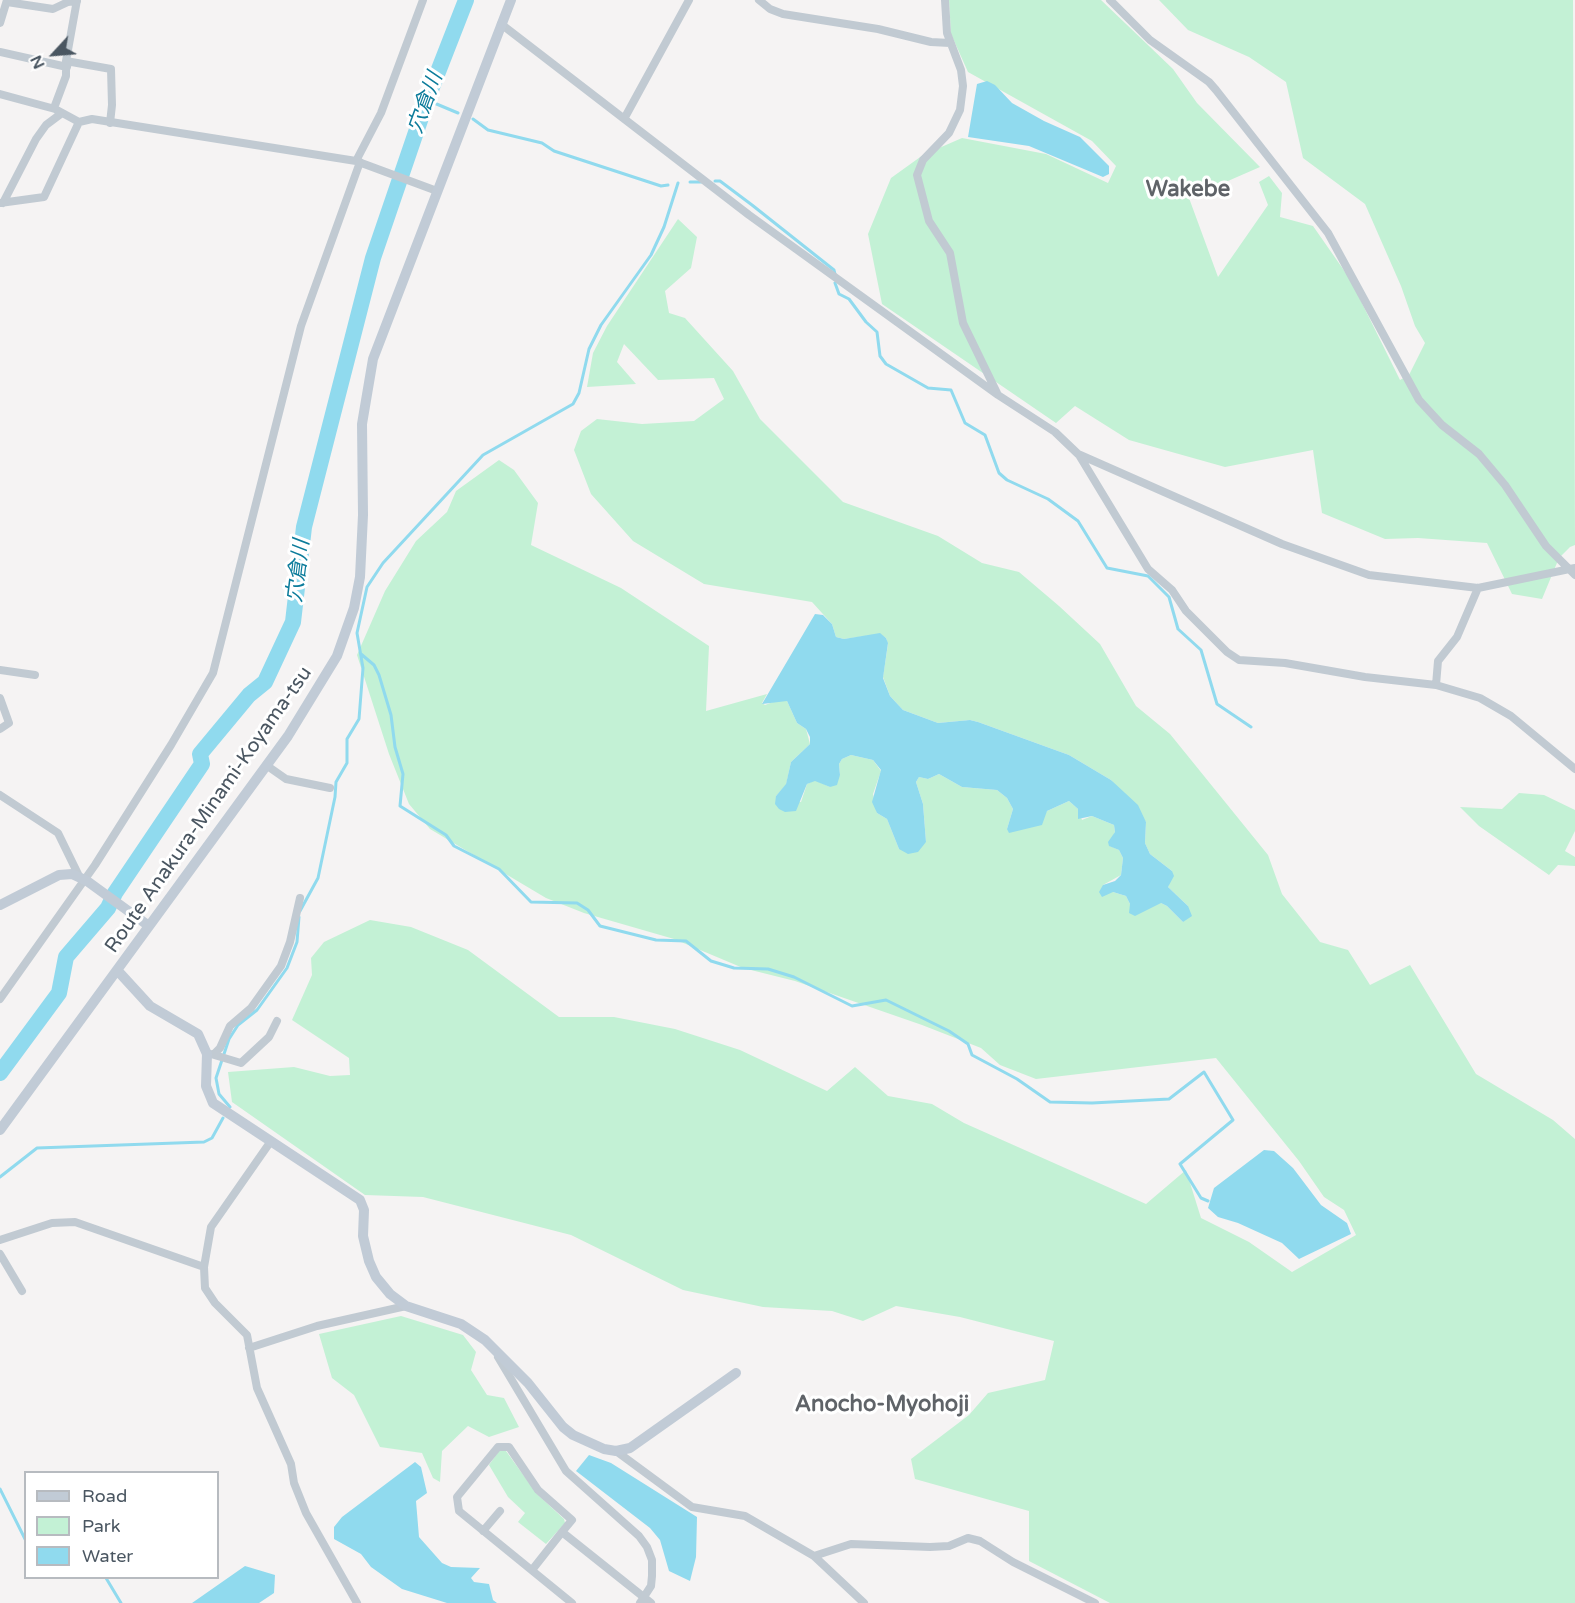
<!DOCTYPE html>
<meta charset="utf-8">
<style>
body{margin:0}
#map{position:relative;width:1575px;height:1603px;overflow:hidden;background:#f5f3f3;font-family:"Varela Round",sans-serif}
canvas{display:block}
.legend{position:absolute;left:24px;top:1471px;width:195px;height:108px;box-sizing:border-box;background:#fff;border:2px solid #b7bbc0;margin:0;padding:8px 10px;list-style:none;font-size:18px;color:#4a5661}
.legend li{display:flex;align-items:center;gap:12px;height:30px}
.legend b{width:30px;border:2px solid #b7bbc0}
.north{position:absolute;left:24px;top:24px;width:60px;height:60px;-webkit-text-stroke:4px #fff;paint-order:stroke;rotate:244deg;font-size:16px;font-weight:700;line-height:24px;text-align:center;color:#4a5661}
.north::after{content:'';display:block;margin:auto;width:21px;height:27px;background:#4a5661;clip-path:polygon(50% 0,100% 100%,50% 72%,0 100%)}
</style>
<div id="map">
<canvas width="1575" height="1603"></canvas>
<ul class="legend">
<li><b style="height:8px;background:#c1cbd6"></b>Road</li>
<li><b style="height:16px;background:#c3f1d5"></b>Park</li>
<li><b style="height:16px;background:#90daee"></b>Water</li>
</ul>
<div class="north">N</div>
</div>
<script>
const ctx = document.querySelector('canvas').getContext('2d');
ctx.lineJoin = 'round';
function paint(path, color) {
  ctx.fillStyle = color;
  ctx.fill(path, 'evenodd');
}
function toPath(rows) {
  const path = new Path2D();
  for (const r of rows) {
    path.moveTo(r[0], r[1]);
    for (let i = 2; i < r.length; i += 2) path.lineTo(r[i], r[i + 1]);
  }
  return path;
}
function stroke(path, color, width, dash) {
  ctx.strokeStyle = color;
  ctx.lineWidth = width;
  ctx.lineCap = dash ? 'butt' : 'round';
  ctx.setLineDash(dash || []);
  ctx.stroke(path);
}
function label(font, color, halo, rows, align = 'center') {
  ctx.font = font + ' "Varela Round","Noto Sans JP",sans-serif';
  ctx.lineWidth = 6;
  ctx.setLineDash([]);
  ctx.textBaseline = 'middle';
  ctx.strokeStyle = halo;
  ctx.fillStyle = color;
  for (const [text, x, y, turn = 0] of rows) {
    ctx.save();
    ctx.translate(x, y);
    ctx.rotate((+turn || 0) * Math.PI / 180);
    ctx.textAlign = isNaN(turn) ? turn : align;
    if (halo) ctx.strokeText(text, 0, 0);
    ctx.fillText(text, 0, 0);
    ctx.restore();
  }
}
paint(toPath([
 [949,0,1101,0,1173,69,1197,103,1260,167,1189,198,1218,277,1268,205,1259,182,1269,176,1282,193,1280,217,1313,226,1350,279,1400,380,1409,375,1425,343,1415,326,1401,286,1365,204,1303,158,1286,82,1249,57,1188,30,1159,0,1573,0,1575,545,1570,547,1559,558,1542,599,1512,594,1487,543,1418,538,1385,539,1322,513,1313,450,1225,467,1129,440,1075,406,1056,423,882,304,868,234,891,178,923,155,962,138,1046,154,1108,183,1116,166,1092,141,968,72,951,34],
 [678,219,697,237,691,268,665,291,669,313,685,318,733,371,760,419,843,502,938,536,982,563,1019,572,1059,606,1100,644,1136,706,1170,734,1268,855,1282,894,1320,942,1348,950,1370,985,1410,965,1476,1074,1553,1120,1575,1139,1575,1603,1110,1603,1029,1561,1029,1511,915,1479,911,1459,969,1415,988,1393,1045,1380,1054,1341,960,1317,896,1306,863,1321,832,1311,763,1307,683,1290,571,1235,423,1197,365,1195,232,1102,228,1072,294,1067,330,1076,350,1075,349,1058,292,1020,312,975,311,958,324,942,370,920,411,927,468,950,559,1017,614,1017,675,1029,740,1050,827,1091,855,1067,888,1096,932,1104,964,1123,1146,1204,1186,1170,1201,1218,1249,1242,1292,1272,1356,1235,1344,1210,1324,1197,1299,1161,1216,1058,1036,1079,1000,1065,981,1048,922,1025,795,981,743,968,674,939,584,913,546,898,430,829,409,804,389,754,357,655,385,591,416,541,447,512,456,491,499,460,514,470,538,503,531,545,621,588,709,646,706,711,767,694,762,703,765,705,781,699,787,701,797,723,806,729,810,744,791,762,786,785,776,796,801,802,807,784,815,780,830,787,840,775,839,764,842,759,851,755,873,760,881,771,873,794,877,813,887,819,899,849,926,842,923,804,916,782,919,777,928,779,939,774,962,787,997,790,1007,798,1013,809,1007,829,1025,829,1047,811,1069,801,1078,809,1082,820,1092,816,1114,825,1115,832,1110,846,1119,850,1123,858,1121,875,1103,885,1113,892,1126,896,1130,904,1161,903,1167,906,1183,922,1188,906,1168,887,1172,871,1150,854,1145,843,1146,822,1111,780,1069,755,978,722,970,720,938,723,903,710,890,696,883,677,888,644,886,638,880,634,844,639,836,637,832,624,812,602,704,584,633,541,591,494,574,450,581,431,597,419,642,424,694,421,724,399,714,378,658,380,624,344,617,362,636,384,587,387,593,353,607,326],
 [1519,793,1544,795,1575,810,1575,831,1565,851,1575,857,1575,866,1558,865,1549,875,1479,826,1460,807,1502,809],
 [401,1316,463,1335,476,1352,471,1370,487,1395,504,1398,519,1427,489,1437,468,1426,442,1451,440,1482,433,1478,422,1453,380,1447,354,1395,332,1378,319,1334],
 [499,1451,506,1451,537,1494,564,1519,565,1523,546,1544,518,1522,525,1513,508,1497,489,1465]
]), '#c3f1d5');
paint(toPath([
 [987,81,995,85,1012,103,1044,121,1080,137,1109,166,1109,174,1103,177,1029,146,968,137,977,84],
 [815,614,823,615,832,624,836,637,844,639,880,633,886,638,888,643,883,678,890,696,903,710,938,723,970,720,978,722,1069,755,1111,780,1138,805,1146,822,1145,843,1150,854,1172,871,1174,876,1168,887,1188,906,1192,916,1183,922,1167,906,1161,903,1135,916,1129,913,1130,904,1126,896,1113,892,1102,897,1099,892,1103,885,1115,881,1121,875,1123,858,1119,850,1109,846,1108,842,1115,832,1114,825,1092,816,1078,819,1078,809,1069,801,1047,811,1042,825,1009,833,1007,829,1013,809,1007,798,997,790,962,787,939,774,928,779,919,777,916,782,923,804,926,842,918,852,908,854,899,849,887,819,877,813,872,802,881,770,873,760,851,755,842,759,839,764,840,775,837,785,830,787,815,781,807,784,796,811,785,812,779,809,775,804,776,796,786,784,791,762,810,744,810,737,806,729,797,723,787,701,762,704],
 [1264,1150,1274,1151,1293,1168,1321,1205,1347,1223,1351,1234,1299,1259,1282,1243,1238,1223,1218,1217,1208,1208,1214,1188],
 [589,1455,611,1463,697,1517,696,1557,690,1581,669,1571,660,1540,650,1528,576,1471],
 [415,1462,421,1467,427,1493,416,1501,419,1537,442,1563,451,1567,480,1568,471,1578,474,1582,489,1584,493,1600,497,1603,447,1603,402,1589,371,1567,361,1554,334,1539,334,1527,342,1517],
 [245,1566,275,1575,274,1593,259,1603,192,1603]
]), '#90daee');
stroke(toPath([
 [427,100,458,113],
 [473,119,488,130,542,143,554,151,661,186,668,185],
 [715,181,720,181,752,205,834,270,835,274],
 [690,182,701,182],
 [835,283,839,294,849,299,866,322,877,332,880,356,886,364,928,388,951,390,965,423,985,435,999,473,1007,480,1048,499,1078,521,1107,568,1148,576,1169,597,1178,629,1201,650,1217,704,1251,727],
 [361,654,374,665,379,675,391,715,395,747,403,774,400,806,446,835,454,846,499,869,531,902,577,903,588,910,600,926,656,940,686,941,711,961,734,968,768,969,794,977,852,1006,886,1000,949,1031,968,1044,972,1055,1017,1079,1050,1102,1092,1103,1169,1099,1204,1072,1233,1120,1180,1164,1201,1198,1208,1201],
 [300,911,318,878,335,797,336,782,347,763,347,739,359,719,363,668,357,633,367,587,383,563,483,455,573,404,579,393,589,349,601,325,651,255,664,227,678,183],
 [230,1107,219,1094,216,1078,229,1039,238,1025,257,1010,287,968,297,942,299,917],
 [0,1177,37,1148,204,1142,212,1138,223,1118],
 [0,1489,26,1541],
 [106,1578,121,1603]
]), '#90daee', 3);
stroke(toPath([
 [0,1073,59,993,66,957,108,908,115,893,202,764,200,754,249,695,265,682,293,622,304,527,373,258,427,100,466,0]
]), '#90daee', 16);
stroke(toPath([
 [77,0,66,61,111,69,112,105,110,123],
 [759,0,770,9,783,14,878,29,931,42,950,43],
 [945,0,947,33,961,70,963,86,960,110,949,133,923,160,917,175,929,221,950,253,963,323,997,393],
 [1110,0,1150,40,1209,82,1216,90,1328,233,1419,400,1442,425,1479,454,1505,485,1546,546,1575,575],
 [7,2,53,9,68,2,77,1],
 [0,23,7,0],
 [501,24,749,215,998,395,1055,432,1078,454,1282,544,1369,575,1478,588,1575,568],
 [0,52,67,67],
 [0,94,55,109,79,122,92,119,356,161,437,191],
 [54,108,66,76,66,61],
 [624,119,689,0],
 [356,161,381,113,423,0],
 [0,203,44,197,79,122],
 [3,203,36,139,46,125,62,113],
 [1079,455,1148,569,1172,590,1186,611,1227,652,1239,660,1285,663,1365,677,1436,685,1480,698,1511,716,1575,769],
 [0,670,35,675],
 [1436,685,1438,661,1457,637,1478,588],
 [0,698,9,723,0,729],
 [266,765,286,779,330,788],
 [0,795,58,833,79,876],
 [0,999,95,865,171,745,213,673,301,326,360,162],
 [211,1054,241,1063,269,1037,277,1021],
 [214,1054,220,1048,230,1026,251,1008,281,966,290,942,300,898],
 [271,1141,211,1227,204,1267,205,1288,215,1303,247,1335,257,1388,291,1464,294,1483,306,1513,357,1603],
 [0,1240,52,1223,75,1222,204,1267],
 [0,1254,22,1291],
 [249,1348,317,1326,406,1306],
 [498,1357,566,1471,639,1536,647,1547,652,1560,652,1576,651,1586,640,1603],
 [616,1451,692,1507,745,1516,814,1556,864,1603],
 [483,1531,500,1511],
 [814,1556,851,1544,930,1547,949,1546,968,1538,980,1541,1013,1562,1095,1603],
 [532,1570,562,1532],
 [572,1603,459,1511,457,1497,498,1447,509,1447,538,1490,572,1520,562,1532,651,1603]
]), '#c1cad2', 8);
stroke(toPath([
 [0,905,59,875,72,874,87,881,149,926],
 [117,970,150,1006,198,1034,207,1054,206,1086,213,1103,360,1200,364,1210,363,1236,369,1261,376,1277,390,1294,406,1306,461,1324,485,1340,528,1383,563,1427,573,1435,604,1449,616,1451,630,1448,736,1373],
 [0,1130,288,736,337,656,354,608,360,577,363,515,362,424,373,359,511,0]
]), '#c1cbd6', 10);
label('20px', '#4a5661', '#fff', [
 ["Route Anakura-Minami-Koyama-tsu",209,810,-55]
]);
label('italic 21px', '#0c7c9b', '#fff', [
 ["穴倉川",426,103,-70],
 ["穴倉川",299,571,-83]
]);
label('bold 22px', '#5f6368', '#fff', [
 ["Wakebe",1188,190],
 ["Anocho-Myohoji",882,1405]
]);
</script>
